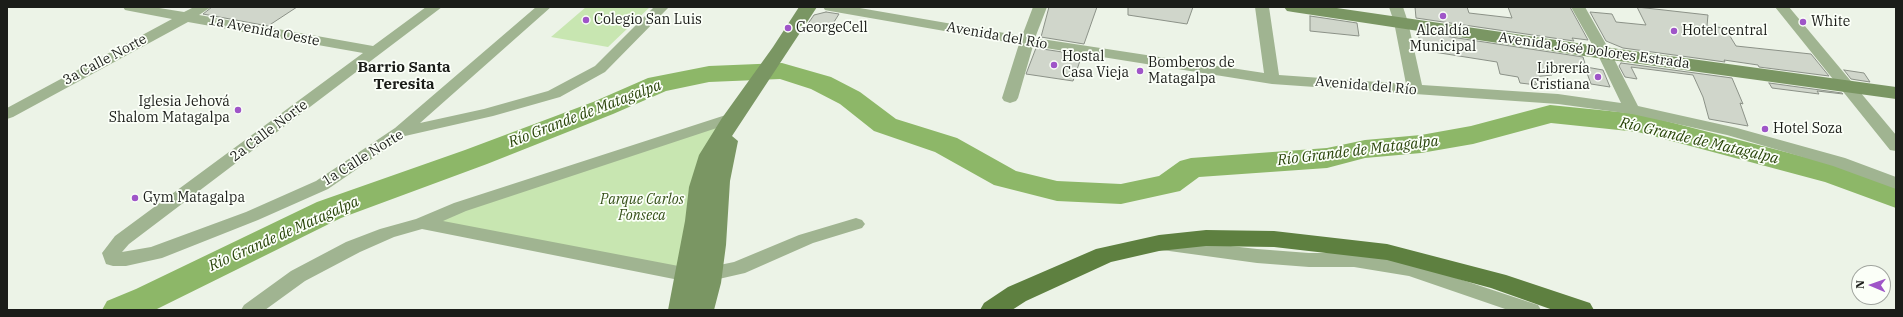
<!DOCTYPE html>
<meta charset="utf-8">
<style>
body{margin:0}
#map{position:relative;width:1903px;height:317px;overflow:hidden;background:#ecf3e7;font-family:"IBM Plex Serif",serif}
canvas{display:block}
.frame{position:absolute;inset:0;border:8px solid #1b1d19;pointer-events:none}
.north{position:absolute;left:1851px;top:265px;width:40px;height:40px;box-sizing:border-box;background:#fbfff8;border:1px solid #a1a59f;border-radius:50%;rotate:272deg;font-size:11px;font-weight:700;line-height:16px;text-align:center;color:#1b1d19}
.north::after{content:'';display:block;margin:auto;width:14px;height:18px;background:#9f55c8;clip-path:polygon(50% 0,100% 100%,50% 72%,0 100%)}
</style>
<div id="map">
<canvas width="1903" height="317"></canvas>
<div class="frame"></div>
<div class="north">N</div>
</div>
<script>
const ctx = document.querySelector('canvas').getContext('2d');
ctx.lineJoin = 'round';
function paint(path, color) {
  ctx.fillStyle = color;
  ctx.fill(path, 'evenodd');
}
function toPath(rows) {
  const path = new Path2D();
  for (const r of rows) {
    path.moveTo(r[0], r[1]);
    for (let i = 2; i < r.length; i += 2) path.lineTo(r[i], r[i + 1]);
  }
  return path;
}
function stroke(path, color, width, dash) {
  ctx.strokeStyle = color;
  ctx.lineWidth = width;
  ctx.lineCap = dash ? 'butt' : 'round';
  ctx.setLineDash(dash || []);
  ctx.stroke(path);
}
function label(font, color, halo, rows, align = 'center') {
  ctx.font = font + ' "IBM Plex Serif",serif';
  ctx.lineWidth = 3.5;
  ctx.setLineDash([]);
  ctx.textBaseline = 'middle';
  ctx.strokeStyle = halo;
  ctx.fillStyle = color;
  for (const [text, x, y, turn = 0] of rows) {
    ctx.save();
    ctx.translate(x, y);
    ctx.rotate((+turn || 0) * Math.PI / 180);
    ctx.textAlign = isNaN(turn) ? turn : align;
    if (halo) ctx.strokeText(text, 0, 0);
    ctx.fillText(text, 0, 0);
    ctx.restore();
  }
}
paint(toPath([
 [586,7,650,7,608,47,551,37],
 [732,118,689,275,422,223]
]), '#c8e6b1');
stroke(toPath([
 [1636,116,1639,123]
]), '#8db768', 4.5);
paint(toPath([
 [782,63,831,77,860,92,896,119,957,138,1016,171,1057,181,1121,184,1159,176,1180,161,1191,158,1327,148,1365,140,1421,135,1471,126,1550,105,1639,114,1847,168,1896,186,1896,208,1825,182,1638,132,1551,123,1473,144,1421,153,1365,158,1327,168,1199,177,1180,191,1121,204,1057,201,994,185,935,152,874,131,840,104,811,89,780,79,709,82,666,91,613,114,487,164,341,218,155,310,102,310,107,301,136,289,317,202,465,150,593,102,648,78,709,66,782,63]
]), '#8db768');
const building = toPath([
 [212,7,297,7,268,26,203,14,212,7],
 [1049,7,1097,7,1084,44,1041,37,1049,7],
 [1128,7,1193,7,1187,24,1128,15,1128,7],
 [1415,7,1467,7,1469,13,1512,18,1508,7,1570,7,1588,40,1572,38,1574,41,1416,18,1415,7],
 [1637,7,1708,15,1707,26,1725,28,1736,46,1811,54,1829,76,1759,67,1758,65,1724,60,1725,62,1623,48,1606,41,1590,12,1612,14,1616,22,1646,25,1637,7],
 [826,12,839,14,829,30,805,28,814,15,826,12],
 [1310,16,1357,23,1359,36,1310,31,1310,16],
 [1418,32,1583,57,1586,67,1603,70,1610,87,1591,84,1587,73,1550,68,1552,75,1533,77,1537,85,1520,83,1518,77,1500,74,1497,62,1421,50,1418,32],
 [1036,48,1082,55,1073,81,1026,74,1036,48],
 [1621,63,1732,78,1743,104,1740,103,1748,126,1709,119,1703,97,1693,75,1631,67,1637,79,1625,77,1619,66,1621,63],
 [1844,70,1864,73,1870,82,1851,79,1844,70],
 [1769,83,1842,93,1843,94,1817,91,1819,94,1772,88,1769,83]
]);
paint(building, '#d0d6cb');
stroke(building, '#8b9187', 1);
paint(toPath([
 [123,7,153,7,184,12,194,7,211,7,199,15,373,46,426,7,442,7,129,244,122,252,151,247,246,212,316,181,395,128,536,7,551,7,420,123,484,109,548,91,595,66,654,7,669,7,605,72,560,97,493,116,405,136,328,189,258,220,162,258,126,266,113,266,106,264,102,253,115,236,363,53,188,22,13,117,7,119,7,108,172,19,130,11,125,10,123,7],
 [823,7,854,7,1022,36,1033,7,1047,7,1035,38,1264,73,1255,7,1269,7,1279,75,1406,84,1394,22,1389,7,1403,7,1408,22,1422,85,1558,94,1621,103,1597,53,1571,7,1585,7,1611,53,1638,106,1737,128,1845,158,1896,177,1896,189,1833,166,1727,135,1632,114,1558,104,1272,84,1033,46,1018,98,1016,101,1010,103,1004,101,1002,98,1019,44,830,11,825,10,823,7],
 [1775,7,1789,7,1896,135,1896,151,1890,150,1775,7],
 [732,113,738,115,740,118,738,121,466,211,443,221,689,268,710,267,734,262,799,235,856,218,862,220,865,224,862,228,813,243,745,273,710,281,689,282,422,229,394,237,360,252,305,281,265,310,241,310,244,305,291,271,346,242,380,229,416,219,454,203,732,113],
 [1169,239,1257,249,1309,253,1354,253,1411,263,1538,305,1541,310,1508,310,1409,276,1354,267,1309,267,1257,263,1162,250,1160,245,1162,240,1169,239]
]), '#a0b491');
paint(toPath([
 [799,7,817,7,732,136,738,141,730,181,726,245,721,283,714,310,668,310,685,221,689,187,699,155,722,118,773,47,799,7],
 [1284,7,1330,7,1604,47,1896,87,1896,99,1604,59,1293,12,1287,11,1284,7]
]), '#7a9663');
paint(toPath([
 [1206,230,1274,231,1387,244,1506,275,1590,303,1594,310,1553,310,1491,288,1387,260,1274,247,1206,246,1159,251,1111,262,1026,301,1012,310,980,310,984,303,1008,287,1096,249,1159,235,1206,230]
]), '#5e8040');
for (const [x, y, r, color] of [
 [1443,16,4,"#9f55c8"],
 [586,20,4,"#9f55c8"],
 [1803,22,4,"#9f55c8"],
 [788,28,4,"#9f55c8"],
 [1674,31,4,"#9f55c8"],
 [1054,65,4,"#9f55c8"],
 [1140,71,4,"#9f55c8"],
 [1598,77,4,"#9f55c8"],
 [238,110,4,"#9f55c8"],
 [1765,129,4,"#9f55c8"],
 [135,198,4,"#9f55c8"]
]) {
  const dot = new Path2D();
  dot.arc(x, y, r, 0, 2 * Math.PI);
  ctx.fillStyle = color;
  ctx.fill(dot);
  stroke(dot, '#fbfff8', 1.5);
}
label('14px', '#1b1d19', '#fbfff8', [
 ["Colegio San Luis",594,20],
 ["White",1811,22],
 ["GeorgeCell",796,28],
 ["Alcaldía",1443,31,"center"],
 ["Municipal",1443,47,"center"],
 ["Hotel central",1682,31],
 ["Hostal",1062,57],
 ["Casa Vieja",1062,73],
 ["Bomberos de",1148,63],
 ["Matagalpa",1148,79],
 ["Librería",1590,69,"right"],
 ["Cristiana",1590,85,"right"],
 ["Iglesia Jehová",230,102,"right"],
 ["Shalom Matagalpa",230,118,"right"],
 ["Hotel Soza",1773,129],
 ["Gym Matagalpa",143,198]
], 'left');
label('14px', '#1b1d19', '#fbfff8', [
 ["1a Avenida Oeste",264,31,11],
 ["Avenida del Río",997,36,10],
 ["Avenida José Dolores Estrada",1594,51,8],
 ["3a Calle Norte",105,60,-28],
 ["Avenida del Río",1366,86,5],
 ["2a Calle Norte",269,131,-37],
 ["1a Calle Norte",363,158,-32]
]);
label('italic 14px', '#344f17', '#fbfff8', [
 ["Parque Carlos",642,200],
 ["Fonseca",642,216]
]);
label('bold 15px', '#1b1d19', '#fbfff8', [
 ["Barrio Santa",404,68],
 ["Teresita",404,85]
]);
label('italic 15px', '#284308', '#fbfff8', [
 ["Río Grande de Matagalpa",585,114,-21],
 ["Río Grande de Matagalpa",1699,141,13],
 ["Río Grande de Matagalpa",1358,151,-7],
 ["Río Grande de Matagalpa",284,234,-24]
]);
</script>
